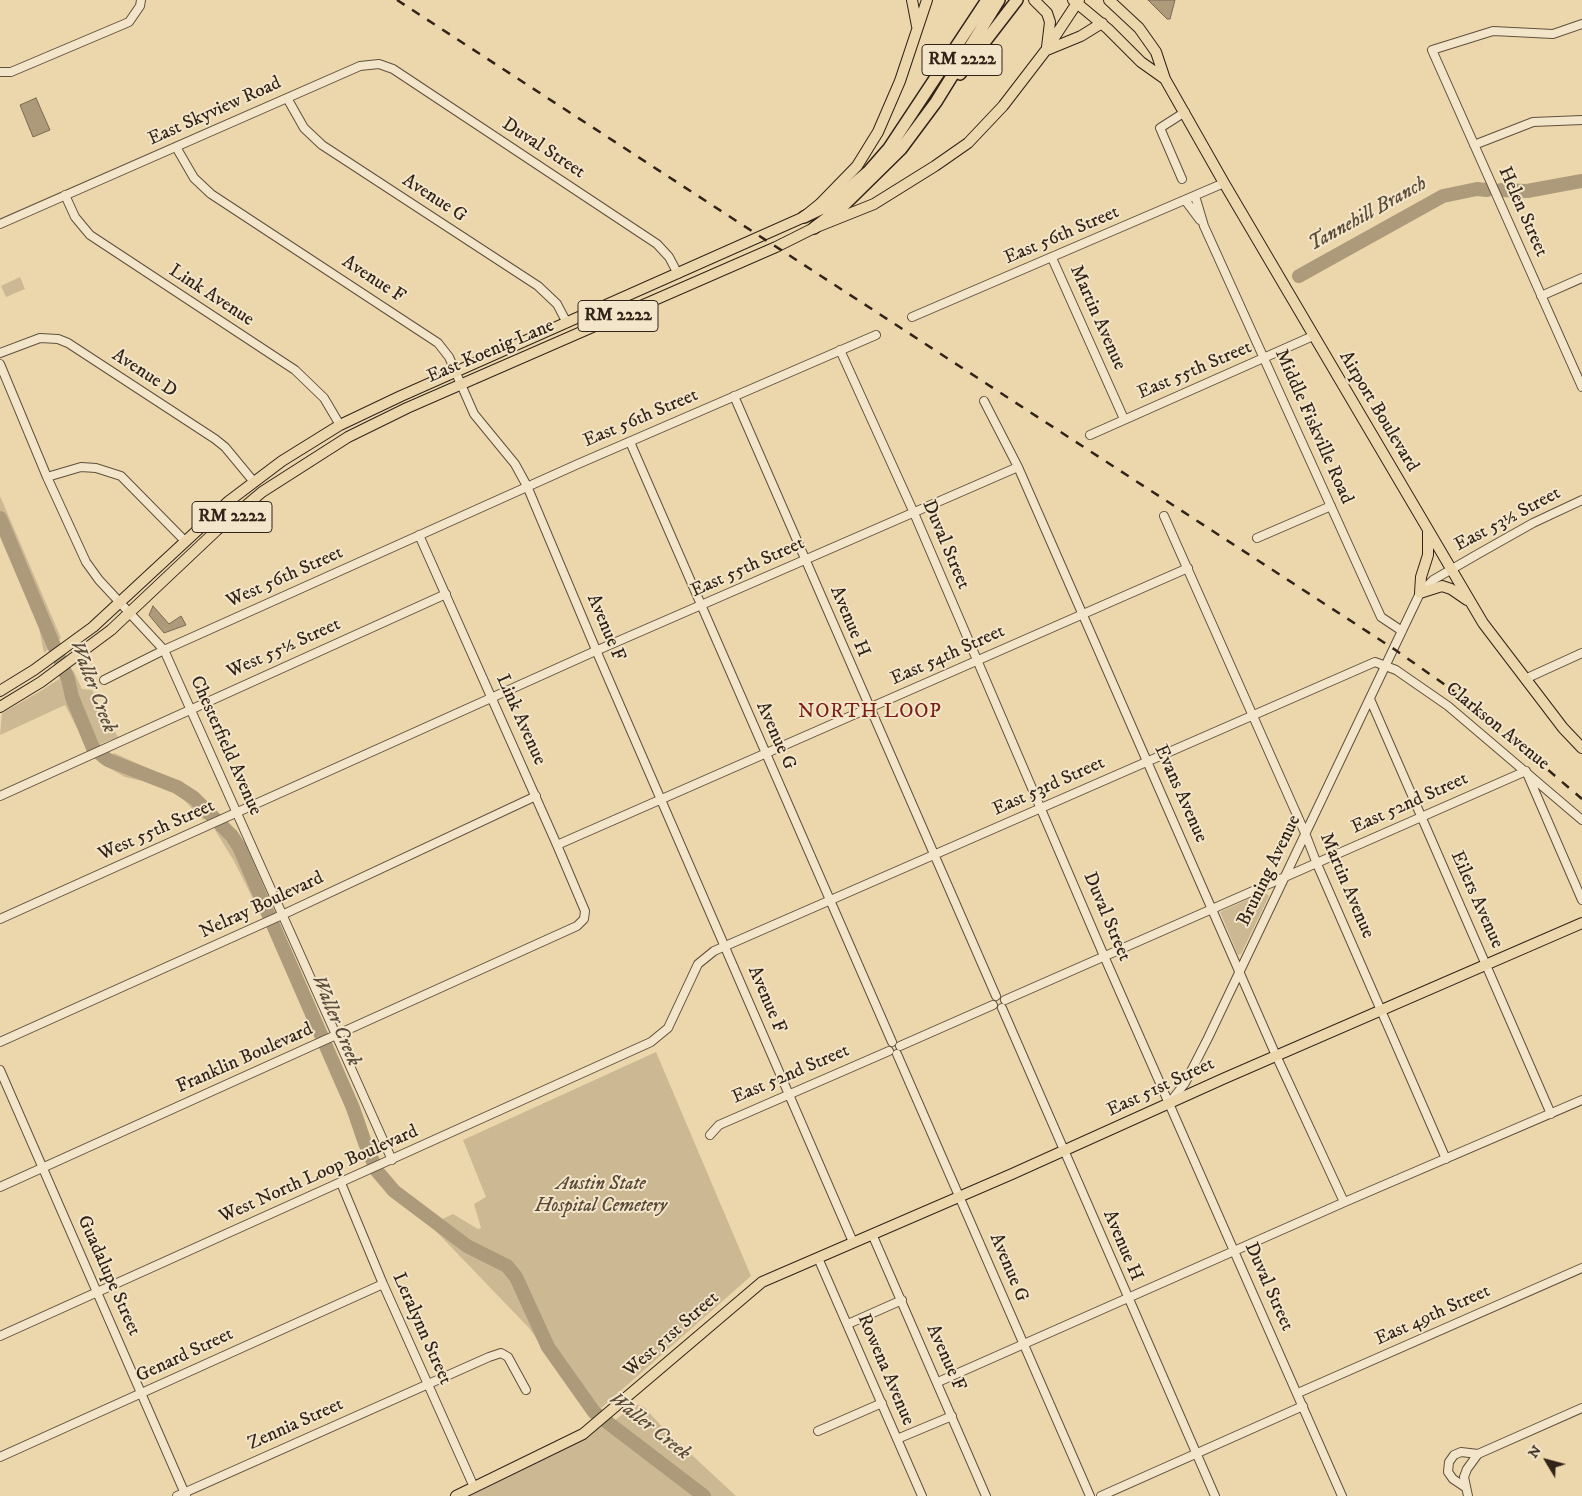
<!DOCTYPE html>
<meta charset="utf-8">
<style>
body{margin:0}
#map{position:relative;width:1582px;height:1496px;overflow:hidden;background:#ecd7ac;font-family:"IM FELL DW Pica",serif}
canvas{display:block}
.north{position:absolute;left:1522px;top:1436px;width:50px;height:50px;-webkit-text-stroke:4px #f3e5c9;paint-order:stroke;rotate:307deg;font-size:14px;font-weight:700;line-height:20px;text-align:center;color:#312318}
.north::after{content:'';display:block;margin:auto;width:18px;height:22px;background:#312318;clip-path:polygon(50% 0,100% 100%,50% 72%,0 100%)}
</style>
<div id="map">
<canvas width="1582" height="1496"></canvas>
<div class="north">N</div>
</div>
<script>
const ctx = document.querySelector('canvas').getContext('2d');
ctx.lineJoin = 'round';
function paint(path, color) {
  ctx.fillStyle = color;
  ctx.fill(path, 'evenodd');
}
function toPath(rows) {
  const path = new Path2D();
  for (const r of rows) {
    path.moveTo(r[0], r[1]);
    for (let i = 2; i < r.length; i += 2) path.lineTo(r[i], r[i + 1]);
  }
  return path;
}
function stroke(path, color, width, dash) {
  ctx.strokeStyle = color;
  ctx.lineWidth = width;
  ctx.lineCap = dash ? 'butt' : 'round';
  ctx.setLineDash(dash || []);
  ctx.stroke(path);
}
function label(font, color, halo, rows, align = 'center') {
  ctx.font = font + ' "IM FELL DW Pica",serif';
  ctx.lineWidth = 4;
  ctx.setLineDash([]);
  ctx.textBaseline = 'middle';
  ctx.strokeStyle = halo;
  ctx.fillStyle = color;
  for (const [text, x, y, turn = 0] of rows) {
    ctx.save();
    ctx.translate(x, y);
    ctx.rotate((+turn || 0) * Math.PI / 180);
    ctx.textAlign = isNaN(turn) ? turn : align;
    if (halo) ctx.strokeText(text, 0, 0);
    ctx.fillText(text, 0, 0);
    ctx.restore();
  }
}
paint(toPath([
 [20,277,25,289,6,297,1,286],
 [0,496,61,638,44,653,39,628,0,537],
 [73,670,82,689,92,690,118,737,88,749,65,705,0,735,2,713,39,692],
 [114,753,190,787,216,814,203,820,181,797,164,786,125,777,98,762],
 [228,825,238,833,272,909,261,915,234,861,215,830],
 [1264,892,1269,896,1241,954,1238,955,1220,912],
 [656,1052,751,1276,592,1416,529,1328,429,1224,394,1196,380,1178,386,1176,397,1192,436,1222,453,1214,478,1229,481,1228,474,1204,486,1197,463,1140],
 [635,1404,644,1407,665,1430,736,1496,456,1496,573,1440,610,1412,614,1421]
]), '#ccb893');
const water = toPath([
 [1148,0,1175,0,1170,19,1167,19,1148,0],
 [36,98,50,130,33,137,20,105,36,98],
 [153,606,169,624,181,616,186,625,164,633,149,615,153,606]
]);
paint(water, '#ac9a7a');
stroke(water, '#7b6a53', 1);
stroke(toPath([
 [1501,190,1527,191,1582,181],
 [1299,276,1443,196,1477,189,1487,190],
 [0,518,68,679,72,697,93,748,108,760,177,787,194,798,232,836,239,847,353,1108,365,1143,377,1171,394,1191,467,1246,507,1266,516,1277,548,1347,594,1412,704,1496]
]), '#ac9a7a', 14);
const minor = toPath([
 [1582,24,1553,34,1493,31,1432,50,1582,387],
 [0,72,11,72,129,22,140,6,141,0],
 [287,98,304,128,322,145,538,286,557,304,567,323],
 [1474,145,1533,122,1582,120],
 [176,147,194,178,211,194,438,343,449,357,474,414,515,464,527,486,599,657,853,1242],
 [1182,179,1160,128,1185,112],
 [65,195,75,217,90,235,295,370,324,398,340,425],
 [1195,196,1204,226,1381,617,1402,631],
 [1185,200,1200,220],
 [0,224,360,66,379,64,393,69,657,244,669,257,678,274],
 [1052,258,1124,419],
 [1541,296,1582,278],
 [912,317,1224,183],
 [840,350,914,513,1104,956,1342,1496],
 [0,353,40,338,58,339,68,343,215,439,225,447,254,482],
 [0,364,47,477,86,562,99,580,164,650,392,1160],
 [734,396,996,996],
 [984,401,1018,467,1274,1051,1344,1202],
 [1090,435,1313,336],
 [630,442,892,1042],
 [47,477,81,467,96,468,121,476,185,541],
 [1164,516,1305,833,1317,864,1446,1159],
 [1257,538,1331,506],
 [1525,679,1582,653],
 [104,680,164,650,578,464,876,335],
 [1370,699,1551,1114],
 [0,796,446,594],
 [557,845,1188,568],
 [0,919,591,653,1018,467],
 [1005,1000,1526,771,1582,900],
 [1002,1008,1215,1496],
 [0,1042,282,915,536,796],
 [900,1046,993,1005],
 [897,1054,1090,1496],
 [0,1070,186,1496],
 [1171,1101,1185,1083,1208,1038,1420,593,1433,580,1478,554,1533,523,1582,500],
 [710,1135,719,1125,889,1051],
 [341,1183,383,1284,474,1487],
 [0,1187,577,926,584,919,585,911,557,845,419,535],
 [872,1234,986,1496],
 [818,1258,922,1496],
 [848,1324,902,1300],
 [0,1336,651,1042,668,1028,698,964,714,951,1375,662,1396,670,1448,706,1582,820],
 [938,1382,1347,1201,1582,1100],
 [1298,1393,1582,1268],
 [818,1431,882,1403],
 [897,1439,952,1416],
 [0,1457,383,1284],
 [1465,1487,1453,1479,1448,1472,1449,1462,1454,1455,1461,1452,1478,1454],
 [177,1496,489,1357,501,1353,508,1357,526,1390],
 [1101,1496,1303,1406],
 [1468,1496,1464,1477,1467,1469,1478,1454,1582,1408]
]);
const major = toPath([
 [912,0,917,26],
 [1034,0,1047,13,1050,22,1047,47],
 [1073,0,1108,29,1141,62,1165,79],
 [1109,0,1139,28,1156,52,1165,79,1224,183,1483,623,1563,728,1582,748],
 [1047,50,1081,36,1102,23],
 [1428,531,1428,555,1421,577,1420,593,1442,586,1451,589,1467,600],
 [0,691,34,670,93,627,229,501,282,461,340,425,401,396,804,217,820,204,857,166,878,132,900,81,927,0],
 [0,707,41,682,111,630,217,530,262,492,348,437,407,408,776,247,814,228,874,204,935,166,968,143,1003,106,1046,50,1079,0],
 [456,1496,583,1434,762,1282,1012,1174,1225,1078,1582,923]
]);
const highway = toPath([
 [960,74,1017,0],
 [804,217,829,205,868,172,889,148,987,0],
 [814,228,842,207,901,149,936,102,999,0]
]);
stroke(minor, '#60503d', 10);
stroke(major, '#312318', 12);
stroke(highway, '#312318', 14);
stroke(minor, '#f3e5c9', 8);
stroke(major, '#ecd7ac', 10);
stroke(highway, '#ecd7ac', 11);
stroke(toPath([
 [397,0,1394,649,1451,689,1490,720,1582,799]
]), '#312318', 2.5, [9, 9]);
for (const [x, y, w] of [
 [962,60,80],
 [618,316,80],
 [232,517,80]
]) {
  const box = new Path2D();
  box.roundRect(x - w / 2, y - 15.5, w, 31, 4);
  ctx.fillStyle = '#f3e5c9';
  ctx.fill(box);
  stroke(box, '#312318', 1);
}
label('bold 18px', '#312318', null, [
 ["RM 2222",962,60],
 ["RM 2222",618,316],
 ["RM 2222",232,517]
]);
label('19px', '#312318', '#f3e5c9', [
 ["East Skyview Road",215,112,-24],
 ["Duval Street",543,149,33],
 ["Avenue G",434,199,33],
 ["Helen Street",1522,212,66],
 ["East 56th Street",1062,236,-23],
 ["Avenue F",373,280,33],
 ["Link Avenue",211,296,33],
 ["Martin Avenue",1097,318,66],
 ["East Koenig Lane",491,352,-23],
 ["East 55th Street",1195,371,-23],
 ["Avenue D",144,374,33],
 ["Airport Boulevard",1378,412,59],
 ["East 56th Street",641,419,-23],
 ["Middle Fiskville Road",1313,427,66],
 ["East 53½ Street",1508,520,-28],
 ["Duval Street",945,545,67],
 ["East 55th Street",748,568,-24],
 ["West 56th Street",285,578,-24],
 ["Avenue H",849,622,67],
 ["Avenue F",605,628,67],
 ["West 55½ Street",284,649,-24],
 ["East 54th Street",948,656,-24],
 ["Link Avenue",520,720,66],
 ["Clarkson Avenue",1497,727,39],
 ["Avenue G",775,736,66],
 ["Chesterfield Avenue",225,746,66],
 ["East 53rd Street",1049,787,-24],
 ["Evans Avenue",1180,794,66],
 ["East 52nd Street",1410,804,-24],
 ["West 55th Street",157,831,-24],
 ["Bruning Avenue",1270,871,-64],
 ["Martin Avenue",1346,886,67],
 ["Eilers Avenue",1476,900,66],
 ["Nelray Boulevard",262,906,-25],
 ["Duval Street",1106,917,67],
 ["Avenue F",766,1000,67],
 ["Franklin Boulevard",245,1059,-24],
 ["East 52nd Street",791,1075,-23],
 ["East 51st Street",1161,1088,-25],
 ["West North Loop Boulevard",319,1175,-24],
 ["Avenue H",1122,1246,67],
 ["Avenue G",1008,1268,67],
 ["Guadalupe Street",108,1276,66],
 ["Duval Street",1268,1287,66],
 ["East 49th Street",1433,1316,-24],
 ["Leralynn Street",421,1329,66],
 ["West 51st Street",672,1335,-41],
 ["Genard Street",185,1356,-25],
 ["Avenue F",945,1358,66],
 ["Rowena Avenue",885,1370,67],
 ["Zennia Street",296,1425,-24]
]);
label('italic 19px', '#584837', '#f3e5c9', [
 ["Austin State",601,1185],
 ["Hospital Cemetery",601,1207]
]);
label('italic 20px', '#5c4d3a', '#f3e5c9', [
 ["Tannehill Branch",1368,215,-29],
 ["Waller Creek",92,687,69],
 ["Waller Creek",335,1021,67],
 ["Waller Creek",649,1427,38]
]);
ctx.letterSpacing = '1px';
label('20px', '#7a1f14', '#f3e5c9', [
 ["NORTH LOOP",870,713]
]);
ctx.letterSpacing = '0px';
</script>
